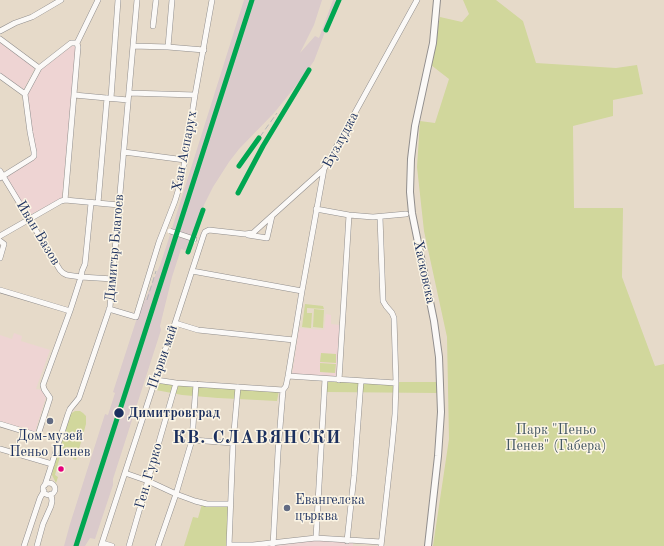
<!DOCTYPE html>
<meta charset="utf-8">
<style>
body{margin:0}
canvas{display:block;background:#e6dac9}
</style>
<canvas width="664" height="546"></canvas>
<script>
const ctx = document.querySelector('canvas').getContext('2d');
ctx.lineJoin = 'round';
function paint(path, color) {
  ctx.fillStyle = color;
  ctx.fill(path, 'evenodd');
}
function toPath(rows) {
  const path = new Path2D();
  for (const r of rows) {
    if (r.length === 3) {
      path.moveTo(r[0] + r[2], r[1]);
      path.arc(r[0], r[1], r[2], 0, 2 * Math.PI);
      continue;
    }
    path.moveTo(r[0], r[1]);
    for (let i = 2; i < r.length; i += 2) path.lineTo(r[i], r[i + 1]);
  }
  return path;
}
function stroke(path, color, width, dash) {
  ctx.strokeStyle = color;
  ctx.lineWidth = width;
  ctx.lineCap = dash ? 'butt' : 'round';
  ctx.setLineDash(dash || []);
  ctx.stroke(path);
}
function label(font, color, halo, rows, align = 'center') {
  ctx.font = font + ' "Old Standard TT",serif';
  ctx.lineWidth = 3;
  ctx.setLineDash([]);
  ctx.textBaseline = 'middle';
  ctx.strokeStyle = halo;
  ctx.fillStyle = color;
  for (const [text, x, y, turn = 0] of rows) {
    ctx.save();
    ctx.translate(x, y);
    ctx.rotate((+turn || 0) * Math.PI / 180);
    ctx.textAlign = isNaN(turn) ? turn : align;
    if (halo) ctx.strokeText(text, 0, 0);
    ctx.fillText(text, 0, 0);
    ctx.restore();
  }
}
paint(toPath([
 [0,42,35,68,23,91,0,73],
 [73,45,76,47,62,198,30,215,5,176,35,158,27,94,42,69],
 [326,314,331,315,331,324,340,325,336,378,292,375,299,328,324,330],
 [14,333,22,336,21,341,50,350,36,389,42,390,46,397,35,432,0,421,0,335,12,339],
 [313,540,353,541,353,546,274,546,274,545]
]), '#eed4d3');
paint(toPath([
 [244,0,322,0,314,25,300,53,315,36,319,38,333,0,337,0,314,61,299,82,274,113,239,149,229,162,213,187,204,205,187,251,181,249,172,277,160,326,161,330,113,479,113,485,95,539,90,538,85,546,64,546,70,524,105,414,108,415,115,393,113,392,136,321,160,265,168,241]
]), '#dacacb');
paint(toPath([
 [463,0,496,0,523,21,536,63,616,68,637,65,643,94,613,100,613,116,573,126,574,208,623,208,622,277,655,366,664,364,664,546,433,546,449,439,447,337,424,231,417,167,420,121,435,123,449,79,431,65,432,56,440,17,462,22,469,14],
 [305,304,323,306,324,309,307,308,307,313,312,313,311,328,302,327],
 [314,309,324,310,323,328,313,327],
 [321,353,336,354,336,363,320,362],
 [320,363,336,364,335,373,320,372],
 [158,380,279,390,277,401,218,398,182,395,156,390],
 [326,382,437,382,437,393,326,392],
 [75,411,80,411,83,413,86,416,86,424,76,460,73,459,74,456,69,447,62,449,55,475,58,477,56,483,52,475,53,467,70,414],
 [202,504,229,506,226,546,184,546,193,517,198,518]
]), '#d1d79c');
const minor = toPath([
 [153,26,156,0],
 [0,31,15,23,32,17,61,0],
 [0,39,39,68],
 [133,46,168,47,204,50],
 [168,47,172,0],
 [0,76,25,94],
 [129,93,195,95],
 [74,95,128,100],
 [111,98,118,0],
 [124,152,185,160],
 [0,171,60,270,63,273,67,275,81,277,113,279],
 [0,178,32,158,34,156,34,152,30,132,25,94,39,68,71,43,77,43,98,0],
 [65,200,78,47,77,43],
 [98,203,107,98],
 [316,209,349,215,373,217,406,214],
 [380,217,383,301,386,306,392,313,394,318,396,383,395,414,392,446,381,546],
 [248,235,267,238,272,216],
 [0,236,61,201,65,200,119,205],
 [0,241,4,244,0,258],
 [192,271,302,291],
 [0,290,70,311],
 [109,309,136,317,159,242,175,201,181,181,185,160,195,95,212,0],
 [175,323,198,330,294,340],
 [288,376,396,383],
 [156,380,176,383,283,390],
 [339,380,349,215],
 [0,424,36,435,38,435,50,398,44,389,43,385,70,311,81,277,82,271,85,264,91,203],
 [192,440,233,443],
 [0,449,52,464],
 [125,473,148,481,176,494,195,501,207,504,230,504],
 [49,489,6],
 [45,485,68,414,70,409,79,398,110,307,137,0],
 [316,538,325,379],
 [347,541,354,476,361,381],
 [102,543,112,546],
 [229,545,253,545,316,538,381,542],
 [24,546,40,498,44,491],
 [37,546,43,524,51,506,52,501,51,494],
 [101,546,165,350,175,323,204,234,205,232,209,230,245,234,253,233,264,223,324,169],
 [129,546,176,383],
 [158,546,176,494,192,440,196,384],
 [229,546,233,443,238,387],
 [273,546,278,452,283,390,286,386,288,376,302,291,324,169,417,0]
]);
const major = toPath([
 [428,546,438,456,441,412,439,357,434,321,412,213,410,192,411,159,415,126,433,43,437,0]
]);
stroke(minor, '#918e8d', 6);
stroke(major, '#918e8d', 8);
stroke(minor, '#fbf9f7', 5);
stroke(major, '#fbf9f7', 6);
stroke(toPath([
 [326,30,339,0],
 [239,166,277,113],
 [238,193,263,146,309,70],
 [188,252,203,210],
 [147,300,156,271],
 [76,546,252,0]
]), '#b6b6b9', 1, [6, 3]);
const minorBridge = toPath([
 [170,231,194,239,193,241]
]);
stroke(minorBridge, '#918e8d', 6, []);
stroke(minorBridge, '#fbf9f7', 5);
stroke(toPath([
 [326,30,339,0],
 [239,166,259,138],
 [238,193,263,146,309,70],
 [188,252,203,210],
 [76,546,252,0]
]), '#00a651', 5);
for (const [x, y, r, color] of [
 [119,413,5.5,"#1b2f5e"],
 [50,421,4,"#626b83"],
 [61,469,3.5,"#e5007d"],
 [287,508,4,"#626b83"]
]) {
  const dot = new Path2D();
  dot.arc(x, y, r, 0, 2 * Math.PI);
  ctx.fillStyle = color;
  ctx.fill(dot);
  stroke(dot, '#fcf5e5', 1.5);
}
label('14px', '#1b2f5e', '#fcf5e5', [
 ["Бузлуджа",341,140,-62],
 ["Хан Аспарух",185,151,-79],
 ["Иван Вазов",38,233,59],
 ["Димитър Благоев",115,248,-85],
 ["Хасковска",424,272,78],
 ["Първи май",163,357,-71],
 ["Ген. Гурко",149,476,-74]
]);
label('bold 14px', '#1b2f5e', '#fcf5e5', [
 ["Димитровград",128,413]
], 'left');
label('14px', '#445864', '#fcf5e5', [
 ["Парк \"Пеньо",556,430],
 ["Пенев\" (Габера)",556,446]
]);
label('14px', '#1b2f5e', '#fcf5e5', [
 ["Дом-музей",50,436],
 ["Пеньо Пенев",50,452],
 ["Евангелска",295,500,"left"],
 ["църква",295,516,"left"]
]);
ctx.letterSpacing = '1px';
label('bold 18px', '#1b2f5e', '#fcf5e5', [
 ["КВ. СЛАВЯНСКИ",257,438]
]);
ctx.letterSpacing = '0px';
</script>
